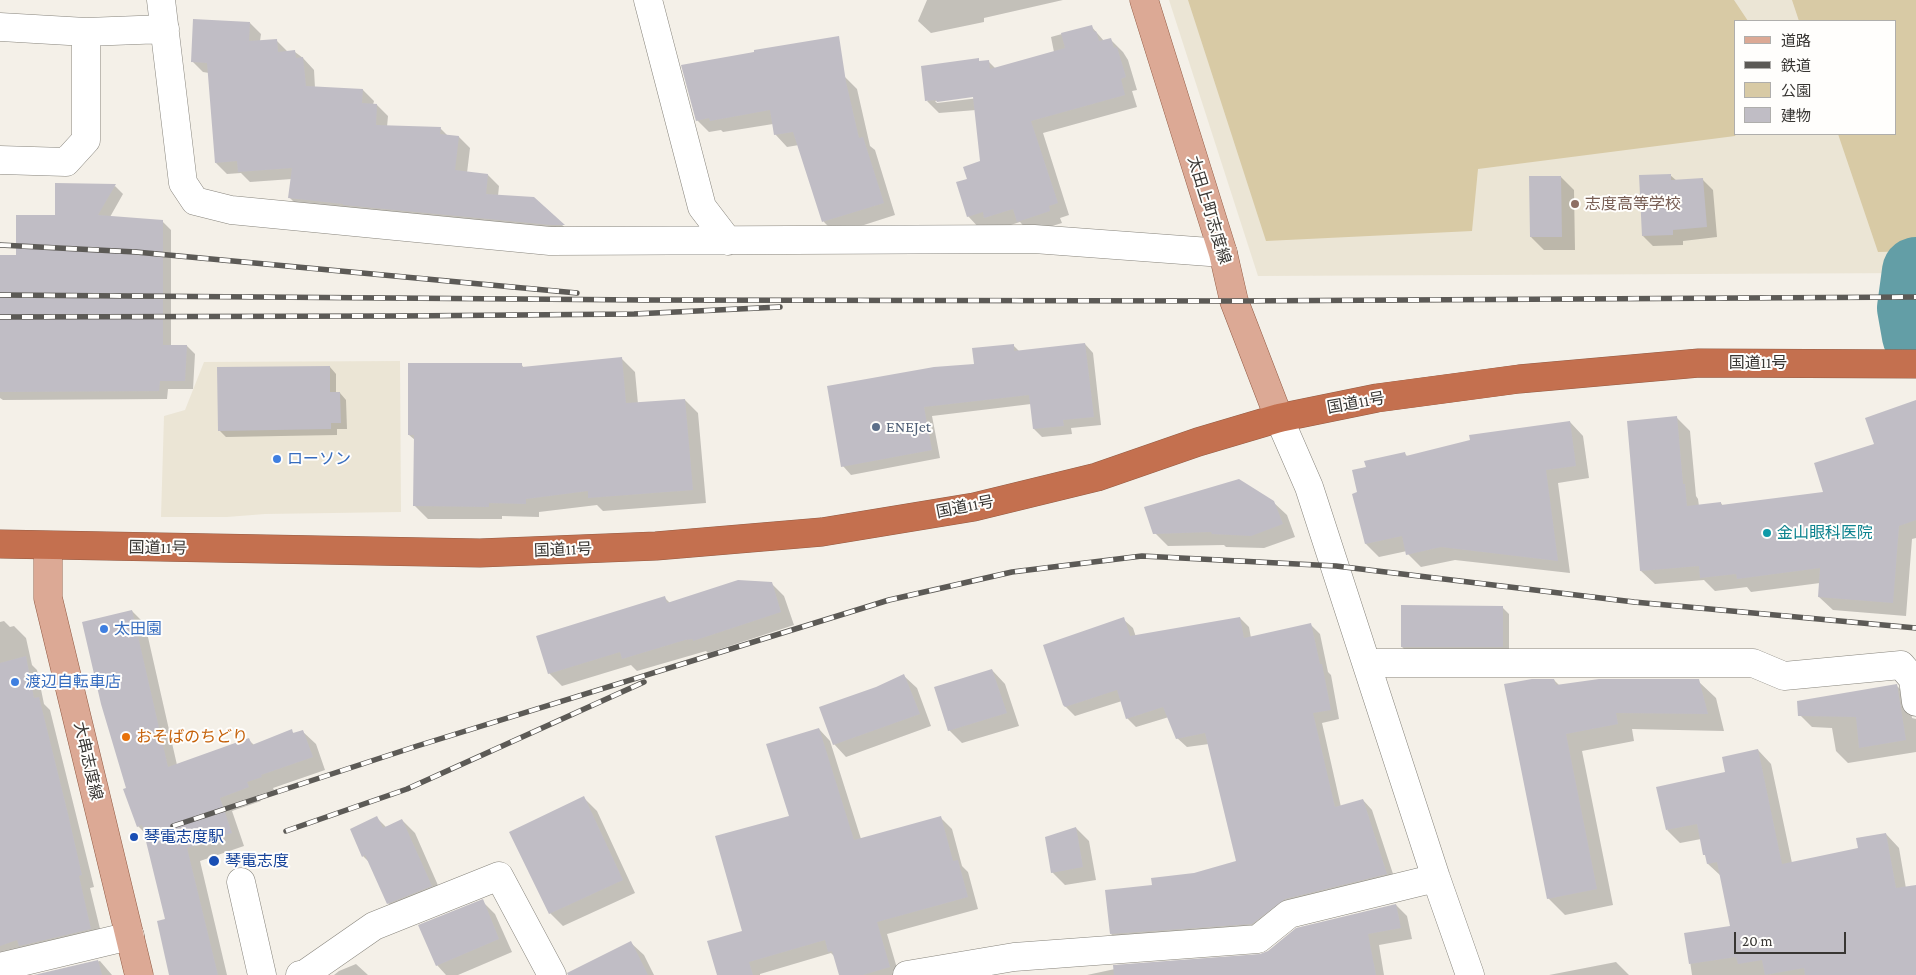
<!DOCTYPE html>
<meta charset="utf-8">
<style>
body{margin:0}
#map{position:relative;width:1916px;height:975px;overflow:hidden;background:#f4f0e8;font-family:"Crimson Pro","Noto Sans JP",serif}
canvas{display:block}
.legend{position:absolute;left:1734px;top:20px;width:162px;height:115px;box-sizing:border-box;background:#fffefc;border:1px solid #afaeac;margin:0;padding:6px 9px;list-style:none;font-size:15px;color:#383633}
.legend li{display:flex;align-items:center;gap:10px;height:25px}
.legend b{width:25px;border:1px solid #afaeac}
.scale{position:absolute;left:1734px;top:932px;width:112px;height:22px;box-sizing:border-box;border:2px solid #383633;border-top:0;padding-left:6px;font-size:15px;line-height:18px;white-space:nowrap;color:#383633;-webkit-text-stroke:4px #fffefc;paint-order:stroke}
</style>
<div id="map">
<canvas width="1916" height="975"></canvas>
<ul class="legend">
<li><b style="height:6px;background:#dca995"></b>道路</li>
<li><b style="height:6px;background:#5c5a56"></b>鉄道</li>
<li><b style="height:14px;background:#d8caa5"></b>公園</li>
<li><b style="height:14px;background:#c0bdc5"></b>建物</li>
</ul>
<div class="scale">20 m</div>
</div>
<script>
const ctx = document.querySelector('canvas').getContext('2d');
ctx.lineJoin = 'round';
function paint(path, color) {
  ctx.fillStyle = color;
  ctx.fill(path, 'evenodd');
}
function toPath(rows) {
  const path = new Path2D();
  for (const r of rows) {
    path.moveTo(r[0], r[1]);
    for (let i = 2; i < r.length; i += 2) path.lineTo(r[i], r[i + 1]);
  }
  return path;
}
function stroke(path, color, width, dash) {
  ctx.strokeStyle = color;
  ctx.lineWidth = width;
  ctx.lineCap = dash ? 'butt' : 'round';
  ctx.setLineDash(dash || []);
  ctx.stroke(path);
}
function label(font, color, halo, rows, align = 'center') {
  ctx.font = font + ' "Crimson Pro","Noto Sans JP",serif';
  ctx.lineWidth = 4;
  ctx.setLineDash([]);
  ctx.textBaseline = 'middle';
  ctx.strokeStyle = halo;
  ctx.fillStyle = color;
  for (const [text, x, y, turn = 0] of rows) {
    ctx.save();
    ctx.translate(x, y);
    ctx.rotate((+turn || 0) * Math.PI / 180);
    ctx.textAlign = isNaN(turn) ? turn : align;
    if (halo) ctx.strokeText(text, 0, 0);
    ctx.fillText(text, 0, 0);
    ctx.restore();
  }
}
paint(toPath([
 [1169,0,1916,0,1916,273,1258,276],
 [1735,21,1895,21,1895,134,1735,134],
 [400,361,401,512,265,514,227,517,161,517,164,416,185,410,204,362]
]), '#ebe5d5');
paint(toPath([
 [1188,0,1734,0,1748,21,1735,21,1735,134,1736,134,1735,136,1478,169,1472,231,1266,241],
 [1792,0,1916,0,1916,251,1878,252,1838,134,1895,134,1895,21,1799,21]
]), '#d8caa5');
paint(toPath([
 [927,0,1063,0,984,18,984,22,931,33,918,21],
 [250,23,261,34,260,41,276,40,287,51,295,52,303,58,314,70,315,88,363,90,374,101,373,105,377,105,388,116,387,127,440,128,448,136,459,137,470,148,467,173,488,175,499,186,498,196,533,198,574,236,300,208,289,197,292,179,250,182,241,173,227,174,216,163,209,73,203,72,192,61],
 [1091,26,1104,41,1111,40,1123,52,1128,60,1137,90,1132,91,1137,107,1043,133,1069,215,1060,218,1062,223,1030,233,1020,222,998,229,993,225,980,229,968,216,968,180,981,161,976,110,939,113,927,101,988,61,996,69,1054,52,1051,37],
 [979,95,979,98,937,103,935,101],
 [844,76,857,89,870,146,875,150,895,215,836,234,824,222,799,145,787,147,775,134,773,124,723,132,721,130,709,132,697,120],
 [1670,175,1677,181,1702,179,1713,190,1717,237,1683,241,1683,245,1653,246,1643,236],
 [1561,177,1574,190,1575,250,1544,250,1531,237],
 [115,186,123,194,110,217,162,221,171,230,171,346,187,346,195,354,193,389,168,389,167,399,3,400,0,398,0,256,17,256,56,217],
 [1085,344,1093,353,1101,425,1071,428,1072,434,1042,437,1034,429,1031,404,932,416,940,458,851,475,843,466,975,366,1013,345,1020,352],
 [622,359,635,372,638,404,685,400,698,413,706,503,603,511,597,505,539,512,539,517,502,516,502,519,428,519,414,505,415,440,409,435,521,364,524,368],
 [330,367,336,374,336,393,340,393,346,400,347,429,337,429,337,435,226,437,219,430],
 [1916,406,1916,538,1912,539,1906,616,1833,610,1819,597,1820,583,1751,592,1747,587,1715,591,1704,580,1655,584,1641,571,1677,418,1690,431,1696,496,1698,499,1699,506,1721,503,1723,506,1824,493],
 [1570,422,1583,436,1589,478,1558,483,1570,573,1455,560,1421,567,1408,554,1407,551,1379,557,1366,544,1358,493,1367,468,1404,453,1408,457],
 [1273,502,1287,515,1295,537,1264,548,1226,547,1224,545,1168,546,1155,533],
 [771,583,784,596,794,625,708,653,706,651,637,671,631,665,562,686,549,673,665,598,671,604],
 [1503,608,1509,614,1509,653,1408,653,1402,647],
 [132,611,145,624,177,765,249,740,254,745,291,731,295,734,302,731,316,744,325,770,273,788,274,790,259,795,261,801,232,811,244,846,200,861,227,975,172,975,166,920,145,833,138,826,127,789],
 [1240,618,1249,627,1251,638,1310,624,1320,634,1328,672,1331,675,1339,719,1322,723,1341,807,1363,800,1372,810,1396,883,1262,933,1120,943,1111,934,1154,886,1237,862,1209,744,1187,747,1177,738,1169,717,1136,727,1127,718,1122,701,1075,716,1064,705,1123,619,1133,628,1136,637],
 [4,621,10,627,14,626,26,638,32,665,37,670,44,704,50,710,94,887,90,888,103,941,0,969,0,622],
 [992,670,1005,684,1019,726,962,743,949,730],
 [904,676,917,688,931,726,846,757,834,744,876,688],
 [1554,680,1560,686,1698,681,1716,698,1724,731,1632,729,1634,741,1582,751,1613,905,1565,915,1548,898],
 [1896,685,1908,697,1912,718,1916,719,1916,752,1848,763,1836,751,1832,728,1812,727,1800,715],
 [819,729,830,741,861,839,941,818,952,829,962,866,968,872,978,909,887,934,899,975,840,975,835,957,831,953,760,974,760,975,718,975,743,932,791,817],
 [1758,750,1771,764,1792,863,1859,849,1886,834,1899,848,1916,946,1916,975,1692,975,1686,934,1731,927,1721,876,1708,864,1701,839,1680,843,1667,830,1727,773],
 [584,798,597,811,635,893,563,926,550,913],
 [377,818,386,827,402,820,415,833,444,899,401,916,388,903,370,863,363,856],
 [1076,828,1089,841,1096,880,1065,885,1052,872],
 [482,901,495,914,512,952,458,975,446,975,437,965],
 [1396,905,1407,916,1412,939,1379,945,1384,975,1087,975,1115,969,1259,956],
 [631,943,644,955,654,975,568,975],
 [100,961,112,975,39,975],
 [1616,962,1629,975,1549,975],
 [356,964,368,975,334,975,339,971]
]), '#0003');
stroke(toPath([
 [1916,271,1911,308,1916,336]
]), '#639ea6', 68);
paint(toPath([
 [193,19,250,22,249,41,277,39,278,52,295,50,296,58,303,57,306,86,363,89,362,103,377,104,376,125,441,127,440,134,459,136,455,170,488,174,486,194,534,197,565,225,551,225,343,205,343,204,288,198,292,168,238,172,237,161,215,163,207,63,191,62],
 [1092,25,1094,32,1096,31,1099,41,1111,38,1114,48,1117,47,1126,77,1121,79,1125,95,1031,121,1058,203,1049,206,1050,211,1017,222,1013,209,984,218,983,212,967,217,956,182,967,179,963,167,980,161,973,97,937,102,936,100,925,101,921,66,979,58,979,61,989,60,990,69,1065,48,1061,33],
 [839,36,846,82,859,138,863,137,884,203,822,222,793,132,774,135,770,110,710,121,709,118,696,121,681,65,754,52,754,50],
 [1671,174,1671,180,1703,178,1707,227,1673,230,1673,235,1642,236,1639,175],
 [1529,176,1561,176,1562,237,1530,237],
 [55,183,116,184,98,215,163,220,163,345,187,345,185,381,160,381,159,391,0,392,0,255,16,255,16,215,55,215],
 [1085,343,1094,417,1063,420,1064,426,1033,429,1029,395,924,407,932,450,841,467,827,386,934,367,974,364,972,348,1014,344,1014,351],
 [622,357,626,403,685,399,693,490,588,498,588,491,526,499,526,504,489,503,489,507,413,506,414,435,408,435,408,363,522,363,522,367],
 [330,366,330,392,340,392,341,423,331,423,331,429,218,431,217,367],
 [1916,400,1916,520,1899,526,1893,603,1818,597,1820,568,1737,579,1736,574,1700,578,1699,566,1640,571,1627,421,1677,416,1683,484,1685,484,1687,506,1721,502,1721,505,1823,492,1814,463,1874,444,1865,418],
 [1570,421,1576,466,1546,470,1558,561,1441,547,1406,555,1402,536,1365,544,1352,494,1357,492,1352,470,1366,467,1364,461,1405,452,1406,456,1470,440,1469,435],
 [1239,479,1274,501,1283,524,1251,536,1212,534,1211,532,1153,534,1144,507],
 [738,580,772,582,781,612,693,641,693,639,685,640,622,659,620,652,548,674,536,636,665,596,667,603],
 [1401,605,1503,606,1503,647,1401,647],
 [132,610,168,767,249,738,252,745,292,729,293,733,303,730,313,757,261,775,262,777,247,782,249,787,220,798,232,833,187,848,218,975,169,975,157,921,165,919,142,825,137,827,123,789,126,788,101,704,82,622],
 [1124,617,1130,636,1240,617,1244,638,1311,623,1320,664,1322,664,1331,710,1313,713,1335,807,1363,799,1387,874,1285,899,1252,924,1110,934,1105,890,1152,885,1151,878,1194,873,1236,861,1205,733,1176,739,1163,707,1126,719,1117,690,1065,707,1063,705,1043,645],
 [26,656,34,698,39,697,68,814,82,875,79,876,91,929,19,946,17,940,0,946,0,663],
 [992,669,1007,713,948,731,934,687],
 [904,674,920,714,833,745,819,707,876,687],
 [1532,679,1554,679,1556,685,1599,679,1699,679,1708,714,1616,713,1618,724,1566,734,1597,889,1547,899,1504,684],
 [1897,684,1906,740,1859,748,1856,717,1798,716,1797,701],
 [819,728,854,840,941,816,953,861,958,860,968,897,877,922,890,967,863,975,839,975,832,951,828,952,825,940,749,962,753,975,717,975,707,941,742,931,715,836,789,816,766,744],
 [1758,749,1782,864,1858,848,1856,838,1886,833,1896,888,1916,885,1916,975,1805,975,1804,968,1765,975,1762,960,1738,964,1736,957,1689,964,1684,933,1730,926,1717,862,1707,864,1705,855,1703,855,1697,824,1666,830,1656,787,1725,772,1722,757],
 [584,796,623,880,549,914,509,832],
 [377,816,383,828,402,819,432,886,387,904,365,855,362,857,350,829],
 [1076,827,1083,867,1051,873,1045,837],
 [483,899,499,939,436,966,418,925],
 [1396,904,1401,928,1368,934,1376,975,1114,975,1113,965,1260,954,1268,951,1296,928],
 [631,941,648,975,568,975,567,973],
 [98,960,102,975,34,975]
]), '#c0bdc5');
const minor = toPath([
 [161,0,183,183,195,201,231,210,550,241,1034,239,1223,253],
 [648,0,702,207,728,241],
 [0,27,86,32,165,29],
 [0,160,66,162,86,140,86,32],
 [1279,418,1309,487,1436,878,1470,975],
 [1367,663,1753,663,1784,676,1901,665,1913,679,1916,702],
 [241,882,262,975],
 [0,967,130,936],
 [300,975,305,974,374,926,499,876,552,975],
 [907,975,1014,957,1258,939,1289,914,1436,878]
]);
const major = toPath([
 [1144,0,1223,253,1234,301,1279,418],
 [48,546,48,598,139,975]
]);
const highway = toPath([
 [0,544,480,553,656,546,822,532,974,507,1097,477,1198,442,1279,418,1377,398,1519,379,1699,363,1916,364]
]);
stroke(minor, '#87847c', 29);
stroke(major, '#935c45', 29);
stroke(highway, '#935c45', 29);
stroke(minor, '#fff', 28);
stroke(major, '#dca995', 28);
stroke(highway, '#c4704f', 28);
const rail = toPath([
 [0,245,136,252,577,293],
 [0,295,646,300,1234,301,1916,297],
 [0,317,399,316,634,314,780,307],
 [173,826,417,746,889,600,1012,572,1142,556,1336,566,1634,602,1916,628],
 [286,831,407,789,644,682]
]);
stroke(rail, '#5c5a56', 5.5);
stroke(rail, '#fffefc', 4, [11]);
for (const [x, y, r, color] of [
 [1575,204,5,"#8d6e63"],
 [876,427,5,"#5c6f8a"],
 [277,459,5,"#3f7fe0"],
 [1767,533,5,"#0f9aa8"],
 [104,629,5,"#3f7fe0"],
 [15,682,5,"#3f7fe0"],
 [126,737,5,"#e8710a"],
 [134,837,5,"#1a4fb4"],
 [214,861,6,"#1a4fb4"]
]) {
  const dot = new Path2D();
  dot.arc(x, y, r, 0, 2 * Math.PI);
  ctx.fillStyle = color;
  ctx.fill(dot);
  stroke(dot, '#fffefc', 2);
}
label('16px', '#785e54', '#fffefc', [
 ["志度高等学校",1585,204]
], 'left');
label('16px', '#383633', '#fffefc', [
 ["太田上町志度線",1209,210,73],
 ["国道11号",1758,363],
 ["国道11号",1356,403,-10],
 ["国道11号",965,507,-11],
 ["国道11号",158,548,1],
 ["国道11号",563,550,-2],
 ["大串志度線",88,761,77]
]);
label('16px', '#4e5e75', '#fffefc', [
 ["ENEJet",886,427]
], 'left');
label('16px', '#366cbe', '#fffefc', [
 ["ローソン",287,459],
 ["太田園",114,629],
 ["渡辺自転車店",25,682]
], 'left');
label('16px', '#0d838f', '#fffefc', [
 ["金山眼科医院",1777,533]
], 'left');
label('16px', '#c56008', '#fffefc', [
 ["おそばのちどり",136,737]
], 'left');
label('16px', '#164399', '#fffefc', [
 ["琴電志度駅",144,837],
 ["琴電志度",225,861]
], 'left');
</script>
